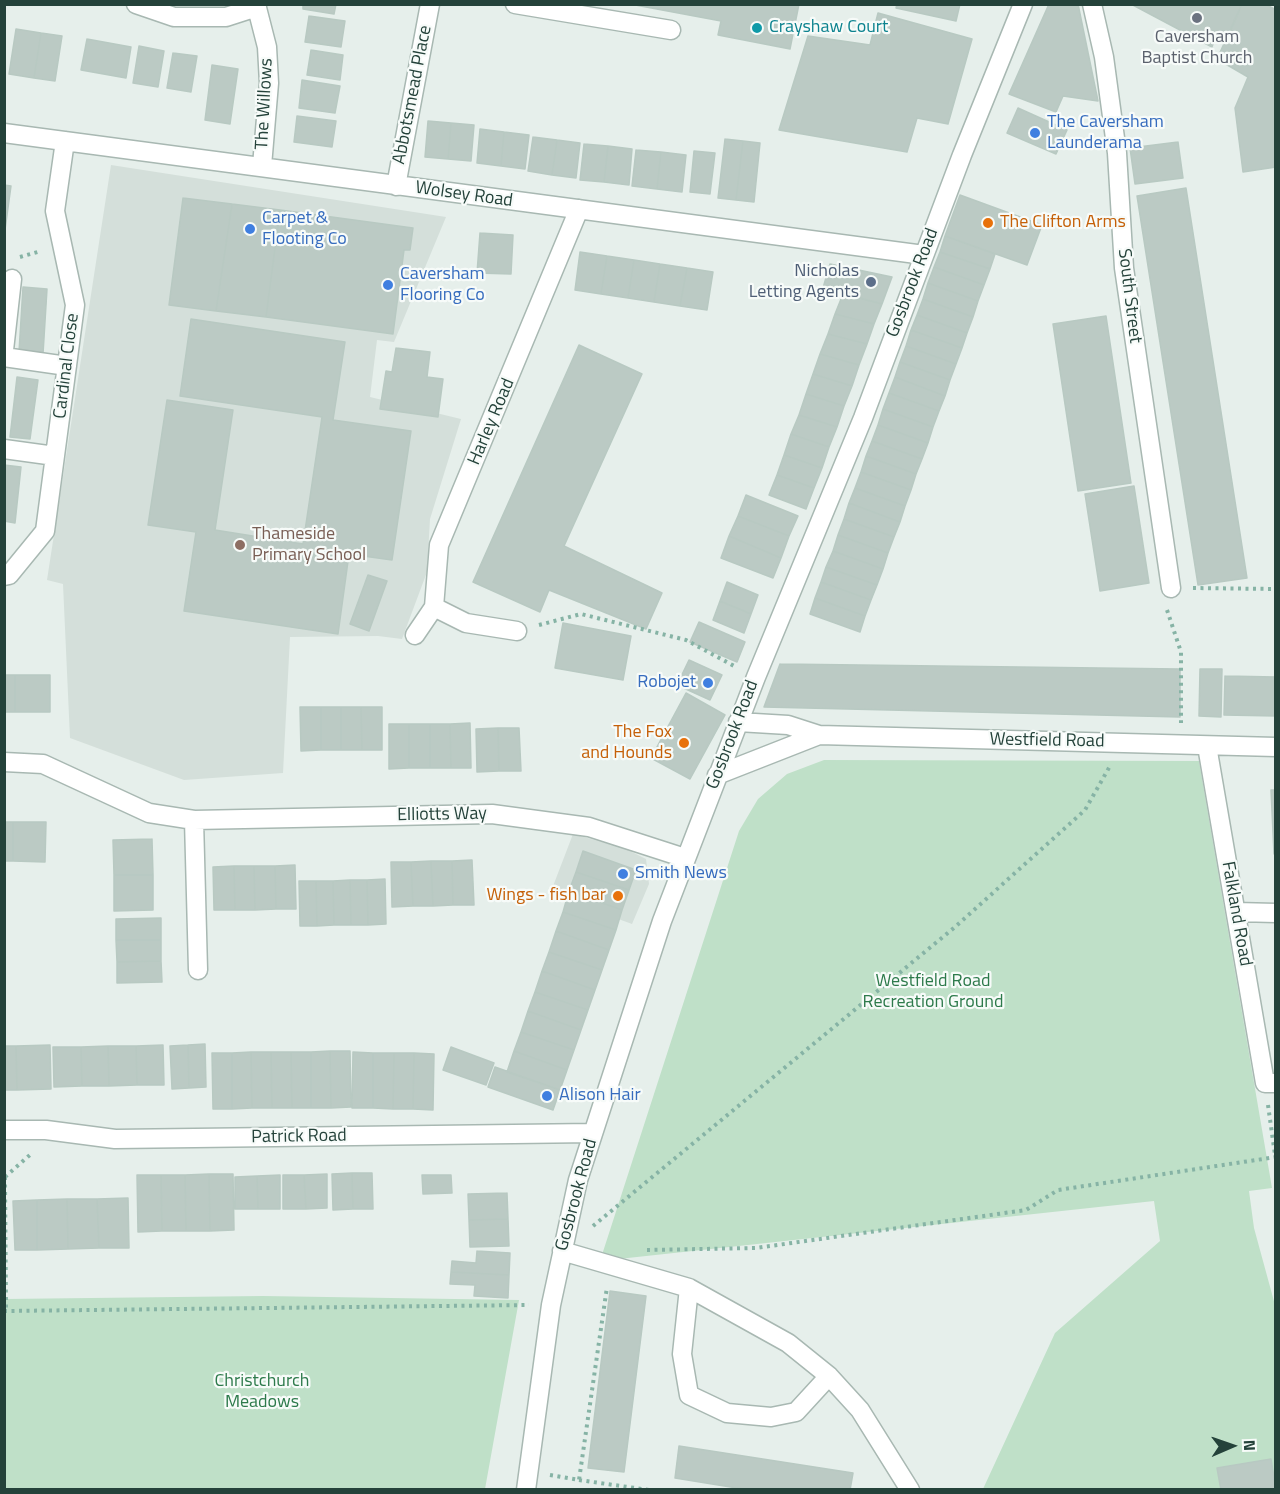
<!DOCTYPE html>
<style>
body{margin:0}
#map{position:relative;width:1280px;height:1494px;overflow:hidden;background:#e6efeb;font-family:"Titillium Web",sans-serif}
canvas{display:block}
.frame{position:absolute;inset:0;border:6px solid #24423a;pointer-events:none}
.north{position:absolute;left:1202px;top:1416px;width:60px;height:60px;-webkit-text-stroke:4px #f7fbf9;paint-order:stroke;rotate:88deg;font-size:16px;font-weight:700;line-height:24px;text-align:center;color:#24423a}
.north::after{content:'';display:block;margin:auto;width:21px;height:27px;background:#24423a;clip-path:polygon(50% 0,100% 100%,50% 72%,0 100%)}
</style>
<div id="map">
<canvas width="1280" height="1494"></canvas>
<div class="frame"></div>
<div class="north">N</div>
</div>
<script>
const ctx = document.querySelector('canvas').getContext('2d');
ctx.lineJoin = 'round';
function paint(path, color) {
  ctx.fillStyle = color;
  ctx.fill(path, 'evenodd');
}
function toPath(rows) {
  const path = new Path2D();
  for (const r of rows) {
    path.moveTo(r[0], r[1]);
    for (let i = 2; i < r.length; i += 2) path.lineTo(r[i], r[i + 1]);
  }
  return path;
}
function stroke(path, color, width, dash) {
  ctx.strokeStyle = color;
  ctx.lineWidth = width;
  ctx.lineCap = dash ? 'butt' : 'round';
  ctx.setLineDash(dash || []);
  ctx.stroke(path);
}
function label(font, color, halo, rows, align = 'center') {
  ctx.font = font + ' "Titillium Web",sans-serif';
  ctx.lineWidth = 4.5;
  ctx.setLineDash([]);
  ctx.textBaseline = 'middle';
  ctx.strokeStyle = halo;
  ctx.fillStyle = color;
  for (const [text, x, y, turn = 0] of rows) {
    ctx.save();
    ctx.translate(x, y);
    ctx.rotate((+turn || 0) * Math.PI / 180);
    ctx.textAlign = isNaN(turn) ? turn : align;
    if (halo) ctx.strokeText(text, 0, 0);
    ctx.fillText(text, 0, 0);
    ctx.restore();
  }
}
paint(toPath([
 [111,165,446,217,394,342,377,340,370,397,461,419,430,519,427,572,402,639,378,636,290,637,283,773,184,780,70,738,63,584,47,580],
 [573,834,624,848,646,859,649,884,632,924,550,894]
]), '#d4dfda');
paint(toPath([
 [824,760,1199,761,1272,1188,1249,1191,1254,1228,1275,1305,1275,1489,983,1489,1055,1333,1160,1241,1154,1201,600,1261,739,831,758,799,787,774],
 [263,1296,519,1300,485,1489,5,1489,5,1299]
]), '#bfe0c8');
const building = toPath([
 [303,4,336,4,334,14,303,9,303,4],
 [630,4,799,4,790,49,718,35,721,21,630,4],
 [897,4,960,4,956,21,896,8,897,4],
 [1049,4,1078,4,1098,101,1063,96,1056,112,1009,94,1049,4],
 [1131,4,1242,4,1228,37,1217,32,1212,47,1131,4],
 [1242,4,1265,4,1276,10,1276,167,1243,172,1235,108,1248,77,1217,59,1242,4],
 [878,13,972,39,948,124,917,118,907,152,779,130,808,36,870,45,878,13],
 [309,16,345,21,341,47,305,42,309,16],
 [16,29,41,33,34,78,9,74,16,29],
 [41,33,62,36,55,81,34,78,41,33],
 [87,39,131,47,126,78,81,70,87,39],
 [139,46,164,51,158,87,133,83,139,46],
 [311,50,343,55,340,80,307,75,311,50],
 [173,53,197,56,191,92,167,88,173,53],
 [212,65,238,69,230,124,205,120,212,65],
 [302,80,340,86,335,113,299,108,302,80],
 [1018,108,1067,130,1056,154,1007,133,1018,108],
 [297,116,336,121,332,147,294,142,297,116],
 [428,121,451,123,448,159,425,157,428,121],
 [451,123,474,125,471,161,448,159,451,123],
 [480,129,504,132,501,166,477,163,480,129],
 [504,132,529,135,525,169,501,166,504,132],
 [533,137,557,140,552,175,528,171,533,137],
 [725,139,743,141,736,200,718,198,725,139],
 [557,140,580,143,576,178,552,175,557,140],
 [743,141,760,143,754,202,736,200,743,141],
 [1178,142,1183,178,1135,184,1130,148,1178,142],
 [584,144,608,146,604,182,580,180,584,144],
 [608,146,632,149,629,185,604,182,608,146],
 [636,150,661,152,657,189,632,186,636,150],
 [694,151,715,153,710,194,690,192,694,151],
 [661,152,686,155,682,192,657,189,661,152],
 [4,185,11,186,4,237,4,185],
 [1186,188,1247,578,1198,585,1137,196,1186,188],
 [960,195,1042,225,1027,265,945,236,960,195],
 [183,198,232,204,216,311,169,305,183,198],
 [232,204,280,210,266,317,216,311,232,204],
 [280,210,413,228,410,250,404,250,393,334,266,317,280,210],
 [480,233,513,235,511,274,477,273,480,233],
 [945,236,995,254,990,269,940,252,945,236],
 [580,252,607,256,601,294,575,290,580,252],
 [940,252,990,269,984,285,934,267,940,252],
 [607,256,634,260,628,298,601,294,607,256],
 [634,260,660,264,654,302,628,298,634,260],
 [660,264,687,268,680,306,654,302,660,264],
 [830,264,892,277,882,304,823,288,830,264],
 [934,267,984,285,978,301,928,283,934,267],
 [687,268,713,272,707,310,680,306,687,268],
 [928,283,978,301,973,317,923,299,928,283],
 [23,287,47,289,43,354,19,352,23,287],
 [843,294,882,304,874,324,835,314,843,294],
 [923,299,973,317,967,333,917,315,923,299],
 [835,314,874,324,867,344,828,334,835,314],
 [917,315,967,333,962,348,911,330,917,315],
 [1106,316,1131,483,1078,491,1053,324,1106,316],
 [191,319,345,342,333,420,411,431,392,560,349,554,338,634,184,611,196,532,148,525,167,400,233,410,215,530,303,544,322,417,180,396,191,319],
 [911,330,962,348,956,364,906,346,911,330],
 [828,334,867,344,859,365,820,354,828,334],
 [579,345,642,374,564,546,662,593,646,629,549,590,540,612,473,582,579,345],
 [906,346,956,364,950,380,900,362,906,346],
 [396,348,430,352,427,377,443,379,438,417,380,409,386,371,392,372,396,348],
 [820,354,859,365,852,386,813,374,820,354],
 [900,362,950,380,945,396,895,377,900,362],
 [813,374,852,386,844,406,806,394,813,374],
 [17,377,38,380,30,439,10,437,17,377],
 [895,377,945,396,939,411,889,393,895,377],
 [889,393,939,411,933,427,883,409,889,393],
 [806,394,844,406,837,427,799,415,806,394],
 [883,409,933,427,928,443,878,425,883,409],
 [799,415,837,427,829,447,791,434,799,415],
 [878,425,928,443,922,459,872,441,878,425],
 [791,434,829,447,822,468,784,455,791,434],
 [872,441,922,459,916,474,866,456,872,441],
 [784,455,822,468,814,488,777,475,784,455],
 [866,456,916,474,911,490,861,472,866,456],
 [4,465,21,467,15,523,4,521,4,465],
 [861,472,911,490,905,506,855,488,861,472],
 [777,475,814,488,806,509,769,495,777,475],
 [1134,486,1149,583,1100,591,1085,494,1134,486],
 [855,488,905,506,900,522,849,503,855,488],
 [746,495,798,516,789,536,738,516,746,495],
 [849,503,900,522,894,537,844,519,849,503],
 [738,516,789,536,781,558,729,536,738,516],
 [844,519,894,537,888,553,838,535,844,519],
 [838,535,888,553,883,569,833,551,838,535],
 [729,536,781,558,773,578,721,558,729,536],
 [833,551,883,569,877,585,826,567,833,551],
 [826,567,877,585,871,600,821,582,826,567],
 [368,575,387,581,369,631,350,624,368,575],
 [727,582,758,595,751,614,720,601,727,582],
 [821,582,871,600,865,616,815,598,821,582],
 [815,598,865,616,860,632,810,614,815,598],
 [720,601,751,614,744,633,713,620,720,601],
 [699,622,745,642,737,662,690,642,699,622],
 [563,623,631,636,623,680,555,668,563,623],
 [689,660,722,675,710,700,677,685,689,660],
 [780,664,1180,669,1180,717,764,707,780,664],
 [1200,669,1222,669,1221,717,1199,716,1200,669],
 [4,675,15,675,15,712,4,712,4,675],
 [15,675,50,675,50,712,15,712,15,675],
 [1225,676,1276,677,1276,716,1224,715,1225,676],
 [686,693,725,715,690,779,651,758,686,693],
 [300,707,321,707,321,750,301,751,300,707],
 [321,707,341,707,341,750,321,750,321,707],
 [341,707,361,707,362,750,341,750,341,707],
 [361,707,382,707,382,750,362,750,361,707],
 [470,723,471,768,451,768,450,724,470,723],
 [389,724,409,724,409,768,389,769,389,724],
 [409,724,430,724,430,768,409,768,409,724],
 [430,724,450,724,451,768,430,768,430,724],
 [498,728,519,728,521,771,499,771,498,728],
 [498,728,499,771,477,772,476,729,498,728],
 [1271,790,1276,790,1276,854,1274,854,1271,790],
 [4,822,13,822,13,861,4,861,4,822],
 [13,822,46,822,45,862,13,861,13,822],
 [152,839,153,875,114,875,113,840,152,839],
 [583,851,636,870,629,890,576,872,583,851],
 [472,860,474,905,453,905,452,861,472,860],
 [431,861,433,906,413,906,411,862,431,861],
 [431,861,452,861,453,905,433,906,431,861],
 [391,862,411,862,413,906,392,907,391,862],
 [295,865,296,909,276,909,275,866,295,865],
 [234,866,235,910,214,910,213,867,234,866],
 [234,866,254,866,255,910,235,910,234,866],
 [254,866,275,866,276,909,255,910,254,866],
 [576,872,629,890,622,910,569,891,576,872],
 [114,875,153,875,153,910,114,911,114,875],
 [385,879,386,924,368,925,367,880,385,879],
 [350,880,351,925,334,925,333,881,350,880],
 [350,880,367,880,368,925,351,925,350,880],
 [299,881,316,881,317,926,300,926,299,881],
 [316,881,333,881,334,925,317,926,316,881],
 [569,891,622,910,616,930,563,912,569,891],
 [563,912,616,930,609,950,556,931,563,912],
 [161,918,161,940,116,940,116,919,161,918],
 [556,931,609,950,602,970,549,952,556,931],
 [116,940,161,940,161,961,117,962,116,940],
 [549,952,602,970,595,990,542,971,549,952],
 [161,961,162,982,117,983,117,962,161,961],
 [542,971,595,990,588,1010,535,992,542,971],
 [535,992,588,1010,581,1030,528,1011,535,992],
 [528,1011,581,1030,574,1050,521,1032,528,1011],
 [521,1032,574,1050,567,1070,514,1051,521,1032],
 [205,1044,206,1087,189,1088,188,1045,205,1044],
 [50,1045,51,1089,17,1090,16,1046,50,1045],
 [163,1045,164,1085,137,1085,136,1046,163,1045],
 [188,1045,189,1088,172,1089,170,1046,188,1045],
 [4,1046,16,1046,17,1090,4,1090,4,1046],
 [108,1046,109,1086,82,1086,81,1047,108,1046],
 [108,1046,136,1046,137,1085,109,1086,108,1046],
 [53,1047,81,1047,82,1086,54,1087,53,1047],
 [451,1047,494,1063,486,1085,443,1070,451,1047],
 [330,1051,350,1051,351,1107,331,1108,330,1051],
 [330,1051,331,1108,311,1108,311,1052,330,1051],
 [514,1051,567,1070,560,1090,507,1072,514,1051],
 [251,1052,252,1108,232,1109,232,1053,251,1052],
 [251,1052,271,1052,272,1108,252,1108,251,1052],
 [271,1052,291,1052,292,1108,272,1108,271,1052],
 [291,1052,311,1052,311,1108,292,1108,291,1052],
 [353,1052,373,1053,373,1108,352,1108,353,1052],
 [212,1053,232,1053,232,1109,213,1109,212,1053],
 [373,1053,394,1053,393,1109,373,1108,373,1053],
 [394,1053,414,1053,413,1109,393,1109,394,1053],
 [414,1053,434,1054,433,1110,413,1109,414,1053],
 [495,1067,560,1090,553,1110,488,1087,495,1067],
 [352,1173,372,1173,373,1209,353,1209,352,1173],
 [352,1173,353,1209,333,1210,332,1174,352,1173],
 [209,1174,233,1174,234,1230,210,1231,209,1174],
 [209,1174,210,1231,186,1231,185,1175,209,1174],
 [327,1174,327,1208,306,1209,304,1175,327,1174],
 [137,1175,161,1175,162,1231,138,1232,137,1175],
 [161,1175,185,1175,186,1231,162,1231,161,1175],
 [280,1175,280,1209,258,1209,257,1176,280,1175],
 [283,1175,304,1175,306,1209,283,1209,283,1175],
 [422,1175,451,1175,452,1193,423,1194,422,1175],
 [257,1176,258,1209,235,1209,235,1177,257,1176],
 [507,1193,508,1219,469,1220,468,1194,507,1193],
 [128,1198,129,1248,99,1248,97,1199,128,1198],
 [67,1199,68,1249,37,1250,37,1200,67,1199],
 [67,1199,97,1199,99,1248,68,1249,67,1199],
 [37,1200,37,1250,15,1250,13,1201,37,1200],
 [508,1219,509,1246,470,1247,469,1220,508,1219],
 [477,1251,510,1253,509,1275,451,1272,452,1261,476,1263,477,1251],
 [451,1272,509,1275,508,1298,474,1296,475,1285,450,1284,451,1272],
 [610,1291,646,1296,624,1472,588,1468,610,1291],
 [679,1446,853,1473,850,1490,749,1490,675,1478,679,1446],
 [1271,1459,1276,1490,1221,1490,1217,1468,1271,1459]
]);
paint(building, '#bbcac4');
stroke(building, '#b8c9c2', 1.5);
const minor = toPath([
 [136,4,174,17,226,17,257,7],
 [256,4,267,47,269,83,262,166],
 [515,4,671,30],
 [1092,4,1104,57,1117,153,1124,268,1171,588],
 [4,133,924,255],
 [396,186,430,4],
 [4,350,12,279],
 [4,357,67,366],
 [4,449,55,456],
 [4,576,9,575,45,531,75,305,55,211,65,141],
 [434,607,466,623,517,631],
 [415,635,434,607,439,545,579,209],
 [738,722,788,725,819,735,1276,747],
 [1207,746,1265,1083,1276,1083],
 [4,762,43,764,149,813,194,820,492,814,589,827,685,858],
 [717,775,819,735],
 [194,820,198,970],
 [1236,912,1276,913],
 [4,1130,46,1130,115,1139,593,1133],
 [562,1251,689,1288,788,1343,829,1376,860,1410,910,1490],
 [689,1288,682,1354,689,1395,727,1413,771,1417,796,1412,829,1376],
 [526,1490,551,1305,578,1180,662,921,756,677,863,418,962,155,1023,4]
]);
stroke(minor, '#a8b8b2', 21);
stroke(toPath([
 [20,257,41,251],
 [1193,588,1276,589],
 [1167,610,1181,652,1181,723],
 [539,625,581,614,686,640,736,667],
 [1268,1105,1275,1155],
 [5,1177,6,1311],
 [5,1177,31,1154],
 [593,1226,955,927,1085,810,1110,766],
 [647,1250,756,1248,1026,1210,1058,1190,1276,1157],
 [4,1311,529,1305],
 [550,1475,579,1480,607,1287],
 [579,1480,649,1490]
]), '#86b3a5', 4, [3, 4.5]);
stroke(minor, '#fff', 18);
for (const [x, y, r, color] of [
 [1197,18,6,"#6b7280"],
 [757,28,6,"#0f9aa8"],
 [1035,133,6,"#3f7fe0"],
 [988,223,6,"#e8710a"],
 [250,229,6,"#3f7fe0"],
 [871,282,6,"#5c6f8a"],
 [388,285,6,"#3f7fe0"],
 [240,545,6,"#8d6e63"],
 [708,683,6,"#3f7fe0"],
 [684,743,6,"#e8710a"],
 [623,874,6,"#3f7fe0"],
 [618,896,6,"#e8710a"],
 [547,1096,6,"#3f7fe0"]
]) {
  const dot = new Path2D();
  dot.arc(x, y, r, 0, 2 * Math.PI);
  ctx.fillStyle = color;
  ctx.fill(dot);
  stroke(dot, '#f7fbf9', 2);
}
label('18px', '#0d838f', '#f7fbf9', [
 ["Crayshaw Court",769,28]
], 'left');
label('18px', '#5b616d', '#f7fbf9', [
 ["Caversham",1197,38],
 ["Baptist Church",1197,59]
]);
label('18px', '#24423a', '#f7fbf9', [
 ["Abbotsmead Place",413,95,-79],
 ["The Willows",265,104,-87],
 ["Wolsey Road",464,195,8],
 ["Gosbrook Road",913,283,-69],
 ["South Street",1129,296,83],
 ["Cardinal Close",67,366,-83],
 ["Harley Road",492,422,-67],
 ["Gosbrook Road",733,735,-69],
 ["Westfield Road",1047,741,1],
 ["Elliotts Way",442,815,-1],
 ["Falkland Road",1236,914,80],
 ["Patrick Road",299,1137,-1],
 ["Gosbrook Road",577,1195,-75]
]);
label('18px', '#366cbe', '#f7fbf9', [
 ["The Caversham",1047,123],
 ["Launderama",1047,144],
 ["Carpet &",262,219],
 ["Flooting Co",262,240],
 ["Caversham",400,275],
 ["Flooring Co",400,296],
 ["Robojet",696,683,"right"],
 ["Smith News",635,874],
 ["Alison Hair",559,1096]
], 'left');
label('18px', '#c56008', '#f7fbf9', [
 ["The Clifton Arms",1000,223,"left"],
 ["The Fox",672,733],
 ["and Hounds",672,754],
 ["Wings - fish bar",606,896]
], 'right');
label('18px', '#4e5e75', '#f7fbf9', [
 ["Nicholas",859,272],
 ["Letting Agents",859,293]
], 'right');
label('18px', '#785e54', '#f7fbf9', [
 ["Thameside",252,535],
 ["Primary School",252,556]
], 'left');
label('18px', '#2d7a4b', '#f7fbf9', [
 ["Westfield Road",933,982],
 ["Recreation Ground",933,1003],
 ["Christchurch",262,1382],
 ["Meadows",262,1403]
]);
</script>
